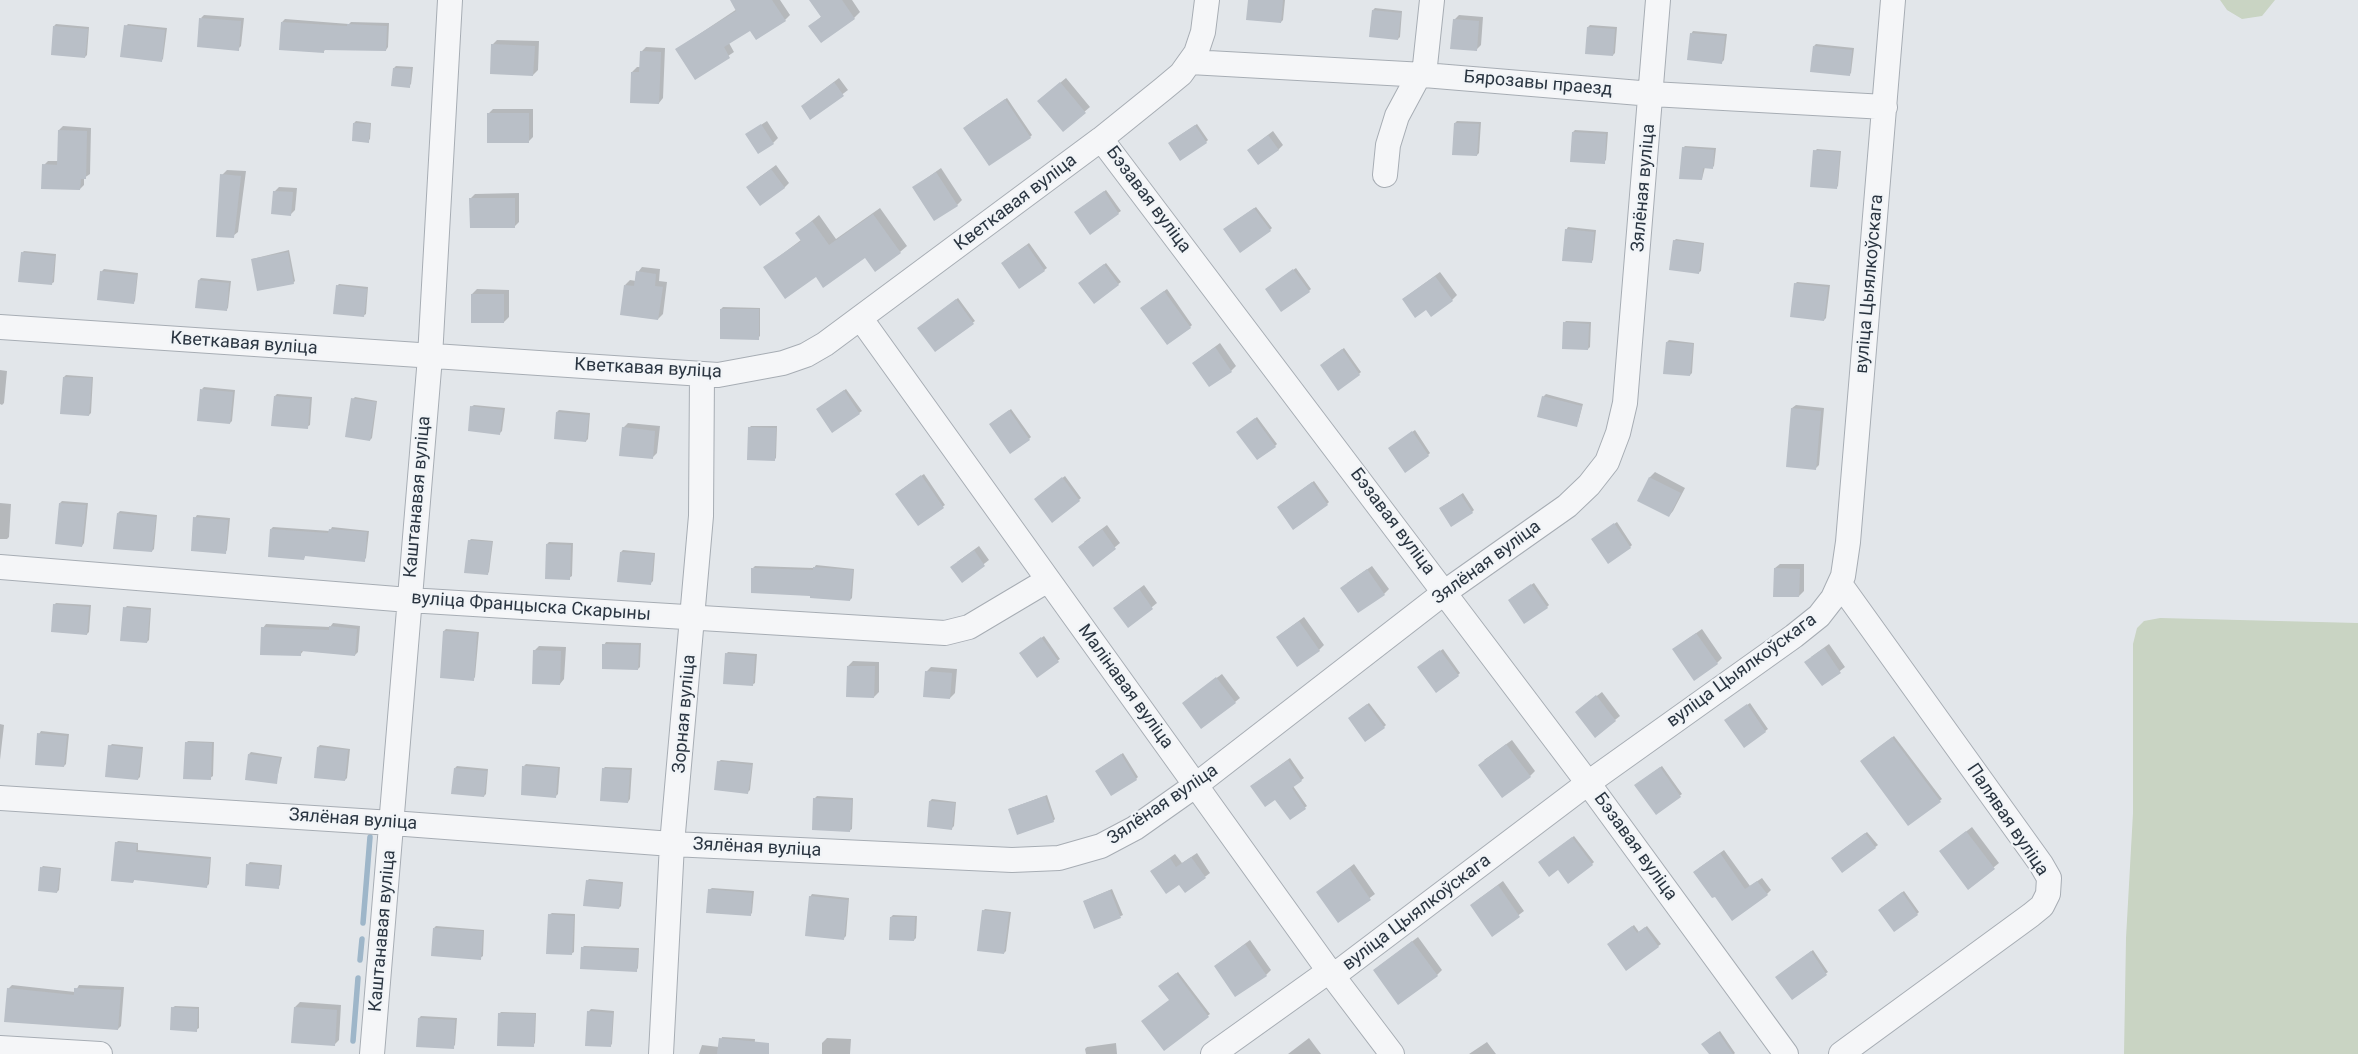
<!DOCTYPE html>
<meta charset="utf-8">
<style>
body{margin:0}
canvas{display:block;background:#e2e6ea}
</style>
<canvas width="2358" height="1054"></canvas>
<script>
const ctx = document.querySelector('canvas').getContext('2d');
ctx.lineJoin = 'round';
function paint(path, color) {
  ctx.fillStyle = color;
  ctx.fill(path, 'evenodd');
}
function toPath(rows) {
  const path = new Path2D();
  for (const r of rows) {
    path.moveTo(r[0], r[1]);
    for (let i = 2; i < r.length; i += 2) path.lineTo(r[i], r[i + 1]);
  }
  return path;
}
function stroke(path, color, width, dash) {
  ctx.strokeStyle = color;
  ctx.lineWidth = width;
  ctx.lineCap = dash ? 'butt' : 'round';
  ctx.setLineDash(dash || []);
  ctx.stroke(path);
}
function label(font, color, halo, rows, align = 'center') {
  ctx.font = font + ' Roboto,sans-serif';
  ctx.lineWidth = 4.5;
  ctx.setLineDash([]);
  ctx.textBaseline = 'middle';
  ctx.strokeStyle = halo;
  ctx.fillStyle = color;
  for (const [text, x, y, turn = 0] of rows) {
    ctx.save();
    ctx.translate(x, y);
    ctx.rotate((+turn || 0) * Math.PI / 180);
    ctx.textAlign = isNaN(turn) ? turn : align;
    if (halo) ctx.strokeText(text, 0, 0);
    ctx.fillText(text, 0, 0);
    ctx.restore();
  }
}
paint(toPath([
 [2220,0,2275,0,2262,16,2242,19,2227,10],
 [2160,618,2358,623,2358,1054,2124,1054,2126,938,2133,813,2133,644,2137,628,2144,621]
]), '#c9d4c3');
paint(toPath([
 [738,0,780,0,790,15,785,20,750,30,729,43,734,52,695,78,677,49,737,9],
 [811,0,852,0,860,12,854,18,810,26,822,16],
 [1249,0,1285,0,1283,20,1281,22],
 [1375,8,1402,11,1400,37,1398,39,1373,10],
 [204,15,244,18,241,46,238,49,201,18],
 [1459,15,1483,17,1481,45,1476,50,1454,20],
 [285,19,349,24,351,22,389,23,388,47,386,50,327,48,323,52,282,22],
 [56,24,89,27,87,55,85,57,54,26],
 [128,24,167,28,163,59,161,61,126,26],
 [1590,25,1617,27,1615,53,1613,55,1586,53,1588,27],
 [1693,31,1727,34,1724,60,1722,62,1691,34],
 [497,40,539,41,538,70,533,75,492,45],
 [1816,44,1854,48,1851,73,1849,75,1814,46],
 [646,47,665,48,663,98,659,103,632,72,637,67,641,67,641,52],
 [396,66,413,67,411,84,409,86,394,68],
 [839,78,848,90,811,118,802,106],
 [1066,78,1090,107,1063,130,1044,96],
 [1007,98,1032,135,1030,137,966,126],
 [493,109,533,109,533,137,528,142,488,114],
 [356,121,371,123,370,139,368,141,354,123],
 [767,121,778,138,773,143,747,134],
 [1457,121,1481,122,1479,153,1477,155,1455,123],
 [1197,124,1208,140,1206,142,1171,141],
 [63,126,91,128,90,174,84,178,84,185,80,189,44,165,48,161,58,161,59,130],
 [1575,130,1608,132,1606,160,1604,162,1573,132],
 [1273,131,1283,145,1278,150,1248,150],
 [1685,146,1716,148,1714,166,1712,168,1705,167,1702,179,1683,148],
 [1817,149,1841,151,1838,186,1836,188,1815,151],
 [776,165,789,183,784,188,753,182],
 [941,168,962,200,957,205,914,187],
 [227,170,246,171,238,232,233,236,222,175],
 [279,187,297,188,295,210,290,215,274,192],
 [1106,190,1121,211,1090,233,1078,210],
 [519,193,519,222,514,227,471,198,475,194],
 [1256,207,1272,228,1270,230,1227,227],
 [880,208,907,246,900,252,865,257,816,276,765,267,801,240,797,233,819,215,836,239],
 [1568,227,1596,230,1593,260,1591,262,1566,230],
 [1676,239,1704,243,1701,271,1698,273,1674,241],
 [1029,243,1047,268,1020,288,1004,261],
 [289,250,295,281,293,283,252,259],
 [24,251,56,254,54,282,51,284,22,253],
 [1106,263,1121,282,1094,302,1082,281],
 [642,267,660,269,659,281,667,282,663,314,658,319,625,285,630,280,636,281,638,272],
 [1296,268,1311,289,1309,291,1269,288],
 [104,269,138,273,135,301,133,303,101,272],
 [1440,272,1457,295,1452,300,1427,308,1403,299],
 [201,278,231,281,228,308,226,310,199,280],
 [1797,282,1830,285,1826,318,1824,320,1795,284],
 [339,284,368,287,366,314,363,316,337,286],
 [477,289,509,290,509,317,504,322,472,294],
 [1167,289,1192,325,1190,327,1144,306],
 [958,298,975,321,936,350,921,326],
 [723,307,760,308,760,336,758,338,721,309],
 [1566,321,1591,322,1590,347,1588,349,1564,323],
 [1669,340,1694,343,1692,373,1690,375,1667,342],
 [1220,343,1236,366,1231,371,1193,363],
 [1344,348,1361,372,1359,374,1323,363],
 [0,370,7,371,4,403,2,405,0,404],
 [66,375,93,377,91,413,89,415,64,377],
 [204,387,235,390,232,421,230,423,202,389],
 [846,389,862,411,833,431,820,407],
 [277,394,312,397,310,425,307,427,275,396],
 [1546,394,1583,404,1578,423,1576,425,1543,397],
 [355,397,377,401,372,438,370,440,353,399],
 [474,405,505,408,502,431,500,433,471,407],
 [1796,405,1824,408,1819,465,1815,469,1792,408],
 [1011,409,1031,437,1029,439,993,422],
 [559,410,590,413,588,439,586,441,557,412],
 [1257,417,1277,444,1275,446,1240,430],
 [628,423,660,426,657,453,652,458,623,428],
 [751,426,777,426,776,458,774,460,749,428],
 [1415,430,1430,453,1428,455,1392,446],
 [1655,472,1685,488,1673,511,1669,516,1638,500,1650,477],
 [924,474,945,505,918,525,898,492],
 [1065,476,1081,498,1079,500,1037,497],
 [1314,481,1329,502,1327,504,1280,505],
 [1463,493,1474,510,1472,512,1443,506],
 [62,501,88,503,84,543,82,546,60,503],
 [0,503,11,504,9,537,7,539,0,539],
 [120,511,157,515,154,549,152,551,118,513],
 [197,515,230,518,227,550,225,553,195,518],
 [1617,522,1632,545,1630,547,1595,537],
 [1107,525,1120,543,1093,565,1084,542],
 [273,527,330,531,332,527,369,531,366,558,364,560,306,555,304,558,271,529],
 [471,539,493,541,489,572,487,574,469,541],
 [549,542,573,543,572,576,569,578,547,544],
 [979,546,989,560,962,581,957,562],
 [623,550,655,553,653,581,651,583,621,552],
 [1780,564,1804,564,1804,591,1799,596,1775,568],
 [816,565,854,569,852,598,850,600,753,568,755,566,814,568],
 [1372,566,1389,589,1384,594,1347,583],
 [1534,583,1549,605,1547,607,1511,598],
 [1144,585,1157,603,1128,626,1120,603],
 [56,603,91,605,89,632,87,634,54,605],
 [127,606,151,608,149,640,147,642,125,608],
 [1304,617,1324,645,1319,650,1277,637],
 [333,623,360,626,358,652,355,655,304,650,300,655,263,628,266,624,330,627],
 [446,629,479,632,475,677,473,680,444,631],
 [1702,629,1722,658,1717,663,1679,645],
 [1044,636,1060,659,1037,676,1023,651],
 [606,642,641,643,640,667,638,669,604,645],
 [1829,644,1845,667,1822,685,1811,657],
 [539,646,566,647,564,679,560,684,534,651],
 [1443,649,1460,673,1458,675,1421,665],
 [728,652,757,654,755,683,752,685,726,654],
 [853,661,879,662,879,692,874,697,848,666],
 [931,667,957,669,955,693,950,698,926,672],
 [1222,674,1240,698,1235,702,1183,703],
 [1602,692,1620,716,1615,720,1581,708],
 [1369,703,1386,725,1384,727,1351,716],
 [1750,703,1768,729,1744,746,1728,718],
 [0,724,4,725,0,760],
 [41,731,69,734,66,764,64,766,39,734],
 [1894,736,1942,799,1908,824,1863,759],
 [1512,740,1535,771,1530,776,1484,760],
 [188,741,214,742,213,776,210,778,186,743],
 [112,744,143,747,140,777,138,779,110,746],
 [320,745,350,749,347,778,345,780,318,747],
 [251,752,282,757,276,783,249,754],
 [1123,753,1138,777,1136,779,1099,769],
 [1290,758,1304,778,1293,786,1307,806,1290,819,1275,798,1254,784],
 [721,760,753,763,750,790,748,792,718,762],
 [526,764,560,767,558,794,556,796,524,766],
 [457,766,488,769,486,794,484,796,455,768],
 [1662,766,1682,794,1656,813,1638,783],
 [605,767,632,768,630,799,628,802,603,769],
 [1047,795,1055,819,1053,821,1009,809],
 [817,796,853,798,852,829,849,831,815,798],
 [932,799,956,802,954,826,952,828,930,801],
 [1972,827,1999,863,1968,888,1946,847],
 [1867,832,1878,845,1842,872,1834,856],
 [1574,836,1594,862,1592,864,1558,868,1542,860],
 [118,841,138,843,138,850,211,857,209,884,207,886,135,879,133,882,116,843],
 [1724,850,1750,886,1762,878,1771,890,1767,894,1715,895,1699,868],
 [1197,853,1210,873,1185,892,1179,884,1157,867,1175,854,1182,863],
 [250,862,282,865,280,885,278,887,248,864],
 [1354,864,1375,894,1339,921,1318,892],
 [43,866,61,868,59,890,57,892,41,868],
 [589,879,623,882,621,906,619,908,587,881],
 [1503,881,1524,911,1492,935,1476,901],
 [712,888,754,891,752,913,750,915,709,890],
 [1112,889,1123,915,1095,928,1084,901],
 [1904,891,1919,912,1917,914,1881,908],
 [812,894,849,898,846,936,844,938,810,897],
 [985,909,1011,912,1006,951,1004,953,983,911],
 [552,913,575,914,574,952,571,954,549,915],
 [893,915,917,916,916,938,914,940,891,917],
 [1634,925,1639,932,1647,926,1661,944,1627,969,1611,942],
 [436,926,484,930,483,956,480,958,434,928],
 [1418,937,1442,970,1437,975,1374,970],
 [1250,940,1271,970,1266,975,1215,966],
 [584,946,639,948,638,968,636,971,582,948],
 [1813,950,1828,972,1792,998,1779,975],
 [1178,972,1210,1014,1164,1049,1170,1000,1162,984],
 [12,985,75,992,79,985,124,987,121,1026,118,1029,8,989],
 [300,1002,341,1005,339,1040,334,1045,295,1007],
 [175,1006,199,1007,199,1028,196,1030,172,1008],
 [591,1009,614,1011,612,1044,610,1046,588,1012],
 [501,1012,536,1013,535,1043,533,1045,499,1014],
 [421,1016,457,1018,455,1045,453,1047,419,1018],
 [1720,1031,1735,1053,1734,1054,1710,1054,1705,1042],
 [722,1037,755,1039,754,1054,699,1054,702,1045,719,1047],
 [827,1038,851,1039,850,1054,822,1054,822,1043],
 [1309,1038,1321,1054,1288,1054],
 [1487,1042,1496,1054,1469,1054],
 [1116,1043,1117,1054,1086,1054,1085,1049,1087,1047]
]), '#0003');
stroke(toPath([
 [363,923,370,837],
 [360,960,362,939],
 [353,1041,358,978]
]), '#9eb6c9', 5.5);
paint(toPath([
 [730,0,772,0,786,21,756,40,750,31,724,47,730,58,695,80,675,49,736,11],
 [809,0,842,0,855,19,821,43,808,26,821,17],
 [1248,0,1283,0,1281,23,1246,20],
 [1372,10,1401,13,1398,40,1369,37],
 [199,18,241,21,239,51,197,47],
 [1453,19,1479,21,1477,51,1450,49],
 [281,22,347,26,347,24,387,26,386,51,324,50,324,53,279,50],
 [124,25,165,30,162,62,120,57],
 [53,26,88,29,85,58,51,55],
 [1587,27,1615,29,1613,56,1585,54],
 [1690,33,1725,36,1722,64,1687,60],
 [491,44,535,46,533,76,490,74],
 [1813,46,1852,50,1850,76,1810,72],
 [640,51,661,52,659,104,630,103,631,72,639,72],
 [393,68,411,69,410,88,391,86],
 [834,82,844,96,810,120,801,106],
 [1060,82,1086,113,1063,132,1037,101],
 [1005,99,1031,138,989,166,963,128],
 [487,113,529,113,529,143,487,143],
 [353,123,370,124,369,143,352,141],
 [1454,123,1479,124,1477,156,1452,155],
 [761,124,774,144,758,154,745,134],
 [1195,125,1207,143,1180,161,1168,143],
 [58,130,87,131,86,179,81,179,80,190,41,189,42,164,57,165],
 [1572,132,1606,134,1605,164,1570,162],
 [1268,135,1279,150,1258,165,1247,150],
 [1682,147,1714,150,1713,169,1703,168,1702,180,1679,179],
 [1813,150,1840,152,1837,189,1810,187],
 [771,169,785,188,760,206,746,187],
 [936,172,958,206,934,221,912,187],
 [220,174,241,176,234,238,216,237],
 [273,191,293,192,291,216,271,214],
 [1104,191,1119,214,1090,235,1074,212],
 [469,198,515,198,515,228,470,228],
 [1254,208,1271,231,1240,253,1223,229],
 [873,214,901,253,875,272,865,258,823,288,816,277,785,299,763,267,801,241,795,233,812,221,829,245],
 [1565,229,1594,232,1592,263,1562,261],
 [1673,240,1703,244,1699,274,1669,270],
 [1027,245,1045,271,1019,289,1001,263],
 [21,252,55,256,52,285,18,282],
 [288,252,294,284,257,291,251,259],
 [1104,264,1119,285,1094,304,1078,283],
 [1293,269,1310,292,1281,312,1265,289],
 [100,271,137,275,134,304,97,300],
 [636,271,656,274,655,286,663,287,658,320,620,315,624,285,634,286],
 [1435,276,1453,301,1431,317,1426,310,1415,318,1402,299],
 [198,280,229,283,227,311,195,308],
 [1794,283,1828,287,1824,321,1790,317],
 [336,285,367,289,364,317,333,314],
 [1164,291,1191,328,1167,345,1140,308],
 [471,294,504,294,504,323,471,323],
 [956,299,974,324,935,352,917,328],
 [720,309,759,309,759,340,720,339],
 [1563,322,1589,324,1588,350,1562,349],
 [1666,342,1693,344,1690,376,1663,374],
 [1215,347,1232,372,1209,387,1192,363],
 [1342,349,1360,375,1338,391,1320,365],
 [63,377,92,378,89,416,60,414],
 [200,389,233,392,230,424,197,421],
 [844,390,860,414,832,433,816,409],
 [274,396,310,399,308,429,271,426],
 [1542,396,1582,406,1577,427,1537,417],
 [351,398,376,402,370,441,345,437],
 [470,406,503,410,500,435,468,431],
 [1791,408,1821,411,1816,470,1786,467],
 [1009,410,1030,440,1010,454,989,424],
 [556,412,589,415,586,442,554,439],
 [1255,418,1276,447,1257,460,1236,432],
 [622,427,655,431,653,459,619,456],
 [748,427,776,428,775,461,747,460],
 [1412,431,1429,456,1405,473,1388,448],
 [921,475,944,508,918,526,895,494],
 [1062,477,1080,501,1052,523,1034,499],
 [1649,477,1681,493,1669,517,1637,501],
 [1312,482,1328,505,1293,530,1277,507],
 [1461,495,1473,513,1451,527,1439,508],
 [59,503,86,505,82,547,55,544],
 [117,513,156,517,152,552,113,549],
 [193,517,228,520,226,554,191,551],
 [1614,523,1631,548,1608,564,1591,539],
 [270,529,328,533,329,529,367,532,365,562,305,556,304,560,268,557],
 [1102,529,1116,549,1093,567,1078,547],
 [468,540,492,542,488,575,464,573],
 [546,544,571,545,570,580,545,579],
 [974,550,985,566,962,583,950,567],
 [620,552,654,554,651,585,617,582],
 [813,567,853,570,850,601,810,598,810,596,751,593,751,568,813,570],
 [1774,568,1800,569,1799,597,1773,597],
 [1367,569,1385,595,1358,613,1340,588],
 [1531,584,1548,608,1524,624,1508,600],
 [1139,589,1153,609,1128,628,1113,608],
 [53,604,89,607,87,635,51,632],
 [123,607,150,610,147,643,120,641],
 [1299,621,1320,651,1297,667,1276,637],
 [329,626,357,629,355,656,301,651,301,656,260,655,261,627,329,630],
 [443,631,477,633,474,681,440,678],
 [1696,633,1718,664,1694,681,1672,649],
 [1041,637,1059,662,1037,678,1019,653],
 [602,644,639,645,638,670,602,669],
 [1824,648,1841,673,1822,686,1804,662],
 [533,650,561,651,560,685,532,684],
 [1440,650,1459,676,1436,693,1417,667],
 [725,653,755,656,753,686,723,684],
 [847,666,875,666,874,698,846,697],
 [925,671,952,673,950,699,923,697],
 [1216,677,1236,703,1201,729,1182,703],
 [1596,695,1616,721,1595,738,1575,712],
 [1367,704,1385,728,1365,742,1348,718],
 [1747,704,1766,732,1744,748,1724,720],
 [37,733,67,736,64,767,35,765],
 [1892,737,1941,802,1908,826,1860,761],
 [185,742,212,743,211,780,183,779],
 [1506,744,1531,777,1502,798,1478,765],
 [108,745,142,749,138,780,105,777],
 [317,747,348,750,345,781,314,778],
 [248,754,280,758,277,784,245,780],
 [1121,754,1137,780,1111,796,1095,771],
 [1288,760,1302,781,1292,788,1306,809,1290,820,1275,800,1265,807,1250,786],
 [717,761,752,765,748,794,714,790],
 [522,766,558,768,556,798,521,795],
 [1660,767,1681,797,1656,815,1634,785],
 [454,768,487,771,484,797,451,794],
 [602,768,630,770,628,803,600,801],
 [1045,796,1054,822,1017,835,1008,809],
 [813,798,852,800,850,832,812,830],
 [929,801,955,803,952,830,927,827],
 [1966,831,1995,869,1968,890,1939,851],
 [1865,833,1876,848,1842,873,1831,858],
 [1572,837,1593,865,1568,884,1558,870,1549,877,1538,862],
 [115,842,137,844,136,852,210,859,207,888,134,880,133,883,111,881],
 [1720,853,1745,889,1757,881,1768,895,1732,921,1715,897,1712,898,1693,872],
 [1191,857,1206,878,1185,893,1179,885,1166,894,1150,871,1170,858,1176,867],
 [246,864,280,866,279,889,245,886],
 [40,867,60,869,57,893,38,891],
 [1349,868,1371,900,1338,923,1316,892],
 [586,880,622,884,619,909,583,906],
 [1498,885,1520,917,1492,937,1470,905],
 [708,889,752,893,751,916,706,913],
 [1110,890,1121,918,1094,929,1083,901],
 [1902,892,1918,915,1894,932,1878,910],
 [809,896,848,900,844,940,805,936],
 [982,910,1009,913,1004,954,977,951],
 [548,914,574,916,572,955,546,954],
 [890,917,915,917,914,941,889,940],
 [1632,926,1637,933,1645,927,1659,947,1626,971,1607,944],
 [433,928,483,931,481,960,431,956],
 [1412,941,1438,976,1398,1005,1373,970],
 [1245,944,1267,976,1235,997,1214,966],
 [581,947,638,950,637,972,580,969],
 [1811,951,1827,975,1792,1000,1775,977],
 [1176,973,1209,1017,1164,1051,1141,1021,1169,1000,1158,986],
 [7,988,74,995,74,988,121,990,118,1030,4,1022],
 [171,1007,198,1009,197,1032,170,1030],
 [294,1007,337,1010,335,1046,291,1043],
 [587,1011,613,1013,611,1047,585,1046],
 [498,1013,535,1014,534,1047,497,1046],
 [418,1018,455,1020,454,1049,416,1047],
 [1718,1032,1733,1054,1709,1054,1701,1044],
 [719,1038,769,1043,769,1054,717,1054]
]), '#b9bfc7');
const street = toPath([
 [1190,62,1424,75,1652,94,1885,107],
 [1424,75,1432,0],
 [1101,139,1588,783,1786,1054],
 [1385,175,1388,145,1397,116,1419,75],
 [861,319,1329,971,1392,1054],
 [0,327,718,375,783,363,806,355,825,344,1101,139,1163,89,1181,74,1196,53,1203,32,1207,0],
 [0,567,409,600,945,633,969,627,1048,580],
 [1840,584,2041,864,2049,878,2048,894,2042,906,2031,915,1841,1054],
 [0,798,392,823,672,844,1012,860,1059,858,1101,846,1135,828,1196,785,1445,592,1567,506,1589,485,1607,462,1618,433,1625,403,1658,0],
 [1333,976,1588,783,1794,636,1819,616,1833,598,1843,576,1848,542,1893,0],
 [0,1048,100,1054],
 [372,1054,430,357,450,0],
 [661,1054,672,844,701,516,702,374],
 [1213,1054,1329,971]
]);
stroke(street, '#a7adb4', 26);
stroke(street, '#f5f6f8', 24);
label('18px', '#2a3541', '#f1f4f7', [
 ["Бярозавы праезд",1538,84,5],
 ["Зялёная вуліца",1644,188,-85],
 ["Бэзавая вуліца",1148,200,53],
 ["Кветкавая вуліца",1016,203,-37],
 ["вуліца Цыялкоўскага",1870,284,-85],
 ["Кветкавая вуліца",244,344,4],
 ["Кветкавая вуліца",648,369,3],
 ["Каштанавая вуліца",418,497,-85],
 ["Бэзавая вуліца",1392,522,53],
 ["Зялёная вуліца",1487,563,-36],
 ["вуліца Францыска Скарыны",531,607,4],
 ["вуліца Цыялкоўскага",1742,671,-36],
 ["Малінавая вуліца",1125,687,54],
 ["Зорная вуліца",685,714,-85],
 ["Зялёная вуліца",1163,805,-34],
 ["Зялёная вуліца",353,820,4],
 ["Палявая вуліца",2007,820,56],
 ["Бэзавая вуліца",1635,847,54],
 ["Зялёная вуліца",757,848,3],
 ["вуліца Цыялкоўскага",1417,913,-37],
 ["Каштанавая вуліца",383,931,-85]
]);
</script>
